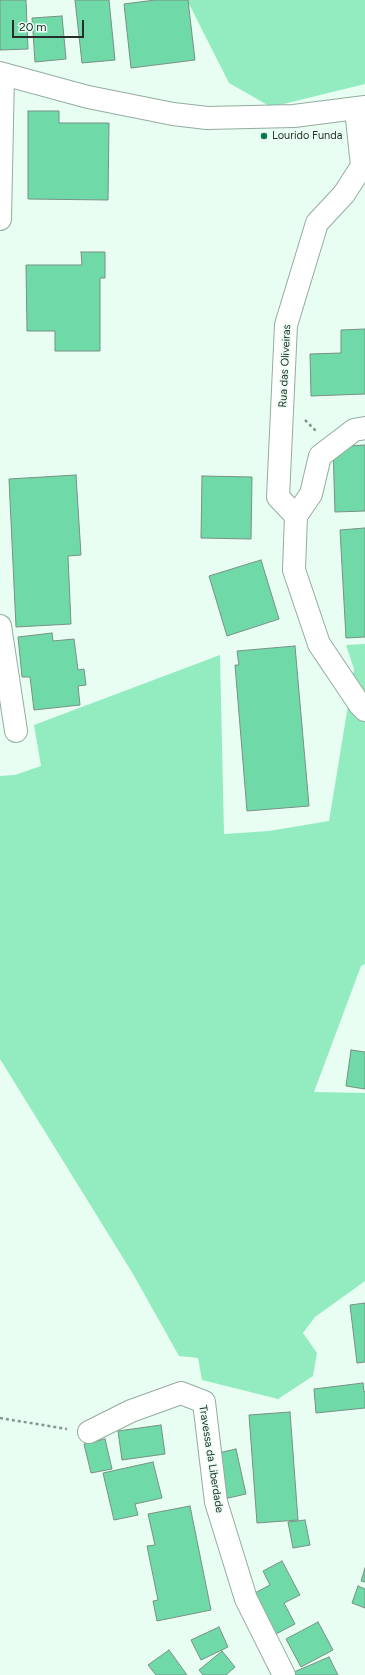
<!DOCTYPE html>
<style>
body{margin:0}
#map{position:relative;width:365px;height:1675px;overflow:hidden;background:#e8fef2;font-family:Figtree,sans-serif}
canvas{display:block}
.scale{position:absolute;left:12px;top:20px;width:72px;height:18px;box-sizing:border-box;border:2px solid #252f2a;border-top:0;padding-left:5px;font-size:12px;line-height:14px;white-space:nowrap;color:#252f2a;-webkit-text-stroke:3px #e8fef2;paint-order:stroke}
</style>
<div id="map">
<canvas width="365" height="1675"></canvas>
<div class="scale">20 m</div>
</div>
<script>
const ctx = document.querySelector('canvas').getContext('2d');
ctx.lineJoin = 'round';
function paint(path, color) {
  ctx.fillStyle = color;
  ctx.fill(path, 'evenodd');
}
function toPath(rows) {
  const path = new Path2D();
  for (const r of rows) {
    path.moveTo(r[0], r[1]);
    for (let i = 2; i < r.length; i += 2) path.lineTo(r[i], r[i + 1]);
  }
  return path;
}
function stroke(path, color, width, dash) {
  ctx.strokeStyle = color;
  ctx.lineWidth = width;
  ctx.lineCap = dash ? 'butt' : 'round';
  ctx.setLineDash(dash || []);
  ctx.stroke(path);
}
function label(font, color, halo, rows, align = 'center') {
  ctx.font = font + ' Figtree,sans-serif';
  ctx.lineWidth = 3;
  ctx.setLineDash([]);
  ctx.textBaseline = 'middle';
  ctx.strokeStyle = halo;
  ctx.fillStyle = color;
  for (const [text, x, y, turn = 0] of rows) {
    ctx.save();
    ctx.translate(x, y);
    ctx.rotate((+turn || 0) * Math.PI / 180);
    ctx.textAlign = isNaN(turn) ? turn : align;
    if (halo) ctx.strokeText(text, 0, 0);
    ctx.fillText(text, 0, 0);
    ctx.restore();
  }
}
paint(toPath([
 [187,0,365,0,365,84,271,107,229,83],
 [365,644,365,964,361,966,314,1092,365,1093,365,1281,315,1317,303,1333,317,1353,313,1376,278,1399,202,1380,198,1358,179,1356,133,1274,0,1059,0,776,15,775,41,766,34,725,220,655,224,834,269,831,329,821,354,669,346,645]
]), '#92ecc0');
const building = toPath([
 [0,0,26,0,28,49,0,50,0,0],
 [75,0,109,0,115,60,82,63,75,0],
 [155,0,188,0,195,60,131,68,124,4,155,0],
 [62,16,66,59,35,62,32,18,62,16],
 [28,111,59,111,59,123,109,123,108,200,28,199,28,111],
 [81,252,105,252,105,278,100,278,100,351,55,351,55,331,27,331,26,265,82,265,81,252],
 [365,329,365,394,311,396,310,354,341,353,341,330,365,329],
 [365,445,365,511,335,512,333,447,365,445],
 [76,475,81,555,68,556,71,624,16,627,9,479,76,475],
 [202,476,252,477,251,539,201,538,202,476],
 [365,528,365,637,346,638,340,530,365,528],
 [261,560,279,619,227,636,209,576,261,560],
 [52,633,53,641,74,639,78,670,84,669,86,685,78,686,80,705,34,710,30,677,22,677,18,637,52,633],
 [295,646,309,806,247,811,235,665,239,665,237,651,295,646],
 [351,1050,365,1052,365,1089,346,1086,351,1050],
 [365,1303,365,1362,357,1363,350,1305,365,1303],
 [363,1383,364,1392,365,1391,365,1408,316,1413,314,1389,363,1383],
 [290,1412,298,1520,257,1523,249,1415,290,1412],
 [161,1425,165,1454,122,1460,118,1431,161,1425],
 [105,1439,112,1469,91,1473,84,1444,105,1439],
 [236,1449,246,1494,224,1499,214,1454,236,1449],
 [153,1462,162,1498,135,1504,138,1515,114,1520,103,1473,153,1462],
 [190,1506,211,1610,157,1621,153,1601,158,1600,147,1546,155,1545,148,1514,190,1506],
 [305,1520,310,1545,293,1548,288,1522,305,1520],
 [282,1561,300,1595,284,1603,295,1624,274,1635,253,1594,270,1585,263,1571,282,1561],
 [365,1568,365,1582,361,1581,365,1568],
 [358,1586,365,1589,365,1608,352,1603,358,1586],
 [318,1622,333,1650,301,1667,286,1639,318,1622],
 [219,1627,228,1647,201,1660,191,1640,219,1627],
 [169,1650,187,1675,156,1675,148,1665,169,1650],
 [222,1651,235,1667,226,1675,203,1675,199,1670,222,1651],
 [329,1657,338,1675,295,1675,294,1672,329,1657]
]);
paint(building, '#70d9a8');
stroke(building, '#789184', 1);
const minor = toPath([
 [0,73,88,97,173,114,207,118,294,116,365,107],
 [356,109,362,166,344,194,317,223,286,325,278,497,296,516,311,494,320,456,354,430,365,428],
 [0,219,3,74],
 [296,516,294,570,319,644,360,705,365,710],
 [0,626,16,731],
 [89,1432,131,1411,181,1393,204,1402,216,1502,246,1599,284,1675]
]);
stroke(minor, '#93ac9f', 24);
stroke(toPath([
 [305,420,316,431],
 [0,1418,67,1429]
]), '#86968d', 2.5, [3, 3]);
stroke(minor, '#fff', 22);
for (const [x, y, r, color] of [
 [264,136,4,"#0a7751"]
]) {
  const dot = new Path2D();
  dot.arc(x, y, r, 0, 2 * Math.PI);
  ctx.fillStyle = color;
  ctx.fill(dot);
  stroke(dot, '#e8fef2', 1.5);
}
label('11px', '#252f2a', '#e8fef2', [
 ["Lourido Funda",272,136]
], 'left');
label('11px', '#252f2a', '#e8fef2', [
 ["Rua das Oliveiras",285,366,-87],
 ["Travessa da Liberdade",211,1459,81]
]);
</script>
